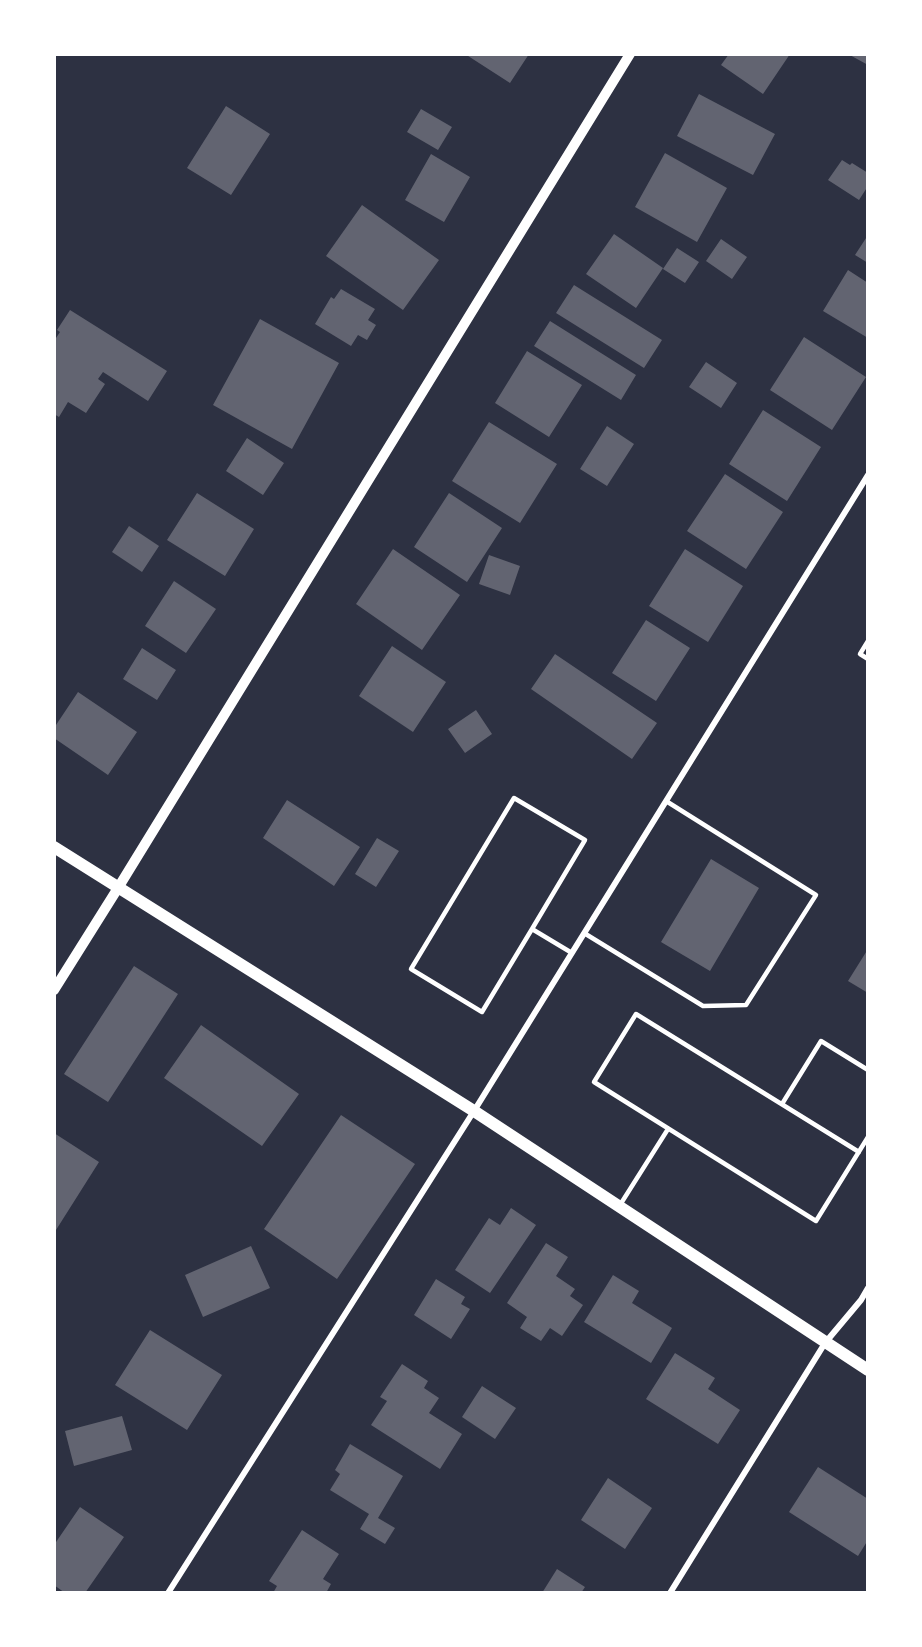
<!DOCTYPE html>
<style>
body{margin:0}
#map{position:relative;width:922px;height:1647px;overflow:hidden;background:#2d3142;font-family:Inter,sans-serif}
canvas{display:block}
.frame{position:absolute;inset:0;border:56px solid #fff;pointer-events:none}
</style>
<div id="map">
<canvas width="922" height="1647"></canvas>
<div class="frame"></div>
</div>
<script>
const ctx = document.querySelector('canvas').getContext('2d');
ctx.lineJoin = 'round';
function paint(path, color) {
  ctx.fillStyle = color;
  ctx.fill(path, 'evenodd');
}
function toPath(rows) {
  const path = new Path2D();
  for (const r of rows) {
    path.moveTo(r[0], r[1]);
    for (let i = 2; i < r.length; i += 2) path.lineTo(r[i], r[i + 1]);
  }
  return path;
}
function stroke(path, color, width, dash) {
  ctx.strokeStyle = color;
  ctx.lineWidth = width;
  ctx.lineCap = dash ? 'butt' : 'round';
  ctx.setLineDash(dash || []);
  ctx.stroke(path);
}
paint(toPath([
 [465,54,529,54,510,83],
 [729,54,790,54,763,94,721,65],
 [848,54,868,54,868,65],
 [699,94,775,134,753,175,677,136],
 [226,106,270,134,231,195,187,168],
 [421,109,452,127,438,150,407,132],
 [665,153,727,188,697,242,635,207],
 [431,154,470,177,444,222,405,200],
 [842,160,850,165,852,163,868,173,868,186,859,200,828,180],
 [362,205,439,260,403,310,326,256],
 [614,234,663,268,636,308,586,274],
 [868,235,868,263,855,255],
 [721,239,747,257,732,279,706,261],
 [677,248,699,262,685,283,663,269],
 [848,270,868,283,868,338,823,311],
 [574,285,662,340,644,368,556,313],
 [341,289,375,309,368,320,376,325,367,340,358,335,351,346,315,324,331,297,334,299],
 [70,310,167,371,148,401,103,372,98,379,105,384,86,413,68,402,59,417,54,414,54,341,60,332,57,330],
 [260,319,339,363,292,449,213,405],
 [550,321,636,375,621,400,534,346],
 [804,337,866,377,832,430,770,390],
 [527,351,582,385,549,437,495,403],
 [706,362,737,383,721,408,689,387],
 [763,410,821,447,787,501,729,464],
 [489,422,557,464,520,523,452,481],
 [607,426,634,444,607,486,580,469],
 [247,438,284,463,263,495,226,471],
 [725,474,783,512,746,569,687,531],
 [197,493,254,529,225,576,167,540],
 [449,493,502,528,467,582,414,547],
 [129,526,159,546,142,572,112,552],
 [393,549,460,595,422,650,356,604],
 [685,549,743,586,708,642,649,606],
 [489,555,520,566,510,595,479,584],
 [174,581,216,609,186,653,145,626],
 [646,620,690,648,656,701,612,673],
 [392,646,446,682,413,732,359,696],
 [142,648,176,670,157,700,123,679],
 [555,654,657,723,632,759,531,689],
 [78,692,137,732,108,775,54,738,54,728],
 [476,710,492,734,465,753,448,729],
 [287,800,360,847,334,886,263,838],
 [377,838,399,851,376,887,355,874],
 [711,859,759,888,710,971,661,942],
 [868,949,868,993,848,981],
 [134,966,178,994,108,1102,64,1074],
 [201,1025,299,1094,262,1146,164,1078],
 [341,1115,415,1164,337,1279,264,1229],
 [54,1133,99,1162,56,1230,54,1229],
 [511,1208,536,1225,490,1293,455,1270,489,1218,500,1225],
 [546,1243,568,1257,556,1276,575,1289,570,1296,583,1305,562,1336,550,1328,541,1341,520,1328,527,1317,507,1303],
 [251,1246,270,1288,203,1317,185,1275],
 [613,1275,639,1291,632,1303,672,1328,651,1363,584,1322],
 [436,1279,465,1297,461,1304,470,1309,451,1339,414,1315],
 [150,1330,222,1375,187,1430,115,1385],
 [675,1353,715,1378,708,1389,740,1410,718,1444,646,1399],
 [402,1364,428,1381,424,1388,439,1398,429,1413,462,1434,440,1469,371,1425,387,1401,380,1397],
 [482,1386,516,1408,495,1439,462,1417],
 [122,1416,132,1450,74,1466,65,1431],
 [350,1444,403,1476,378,1518,395,1528,385,1544,360,1529,369,1514,330,1490,340,1474,335,1470],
 [818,1467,868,1499,868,1540,858,1556,789,1512],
 [608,1478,652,1508,625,1549,581,1520],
 [80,1507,124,1537,85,1593,65,1593,54,1585,54,1545],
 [302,1530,339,1554,323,1579,331,1584,326,1593,273,1593,277,1586,269,1581],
 [557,1569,585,1587,581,1593,542,1593]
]), '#626471');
stroke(toPath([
 [868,641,860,654,868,659],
 [532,929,585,840,514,798,411,969,482,1012,532,929,572,953],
 [584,933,703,1006,746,1005,816,895,666,801],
 [782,1104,821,1041,868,1070],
 [859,1152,636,1014,594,1082,816,1221,868,1137],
 [620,1205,668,1129]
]), '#fff', 4.5);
stroke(toPath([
 [168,1593,474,1111,868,475],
 [670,1593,825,1343,861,1300,868,1288]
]), '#fff', 6);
stroke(toPath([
 [54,990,118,888,630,54]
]), '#fff', 10);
stroke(toPath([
 [54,847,474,1111,868,1370]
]), '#fff', 12);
</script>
